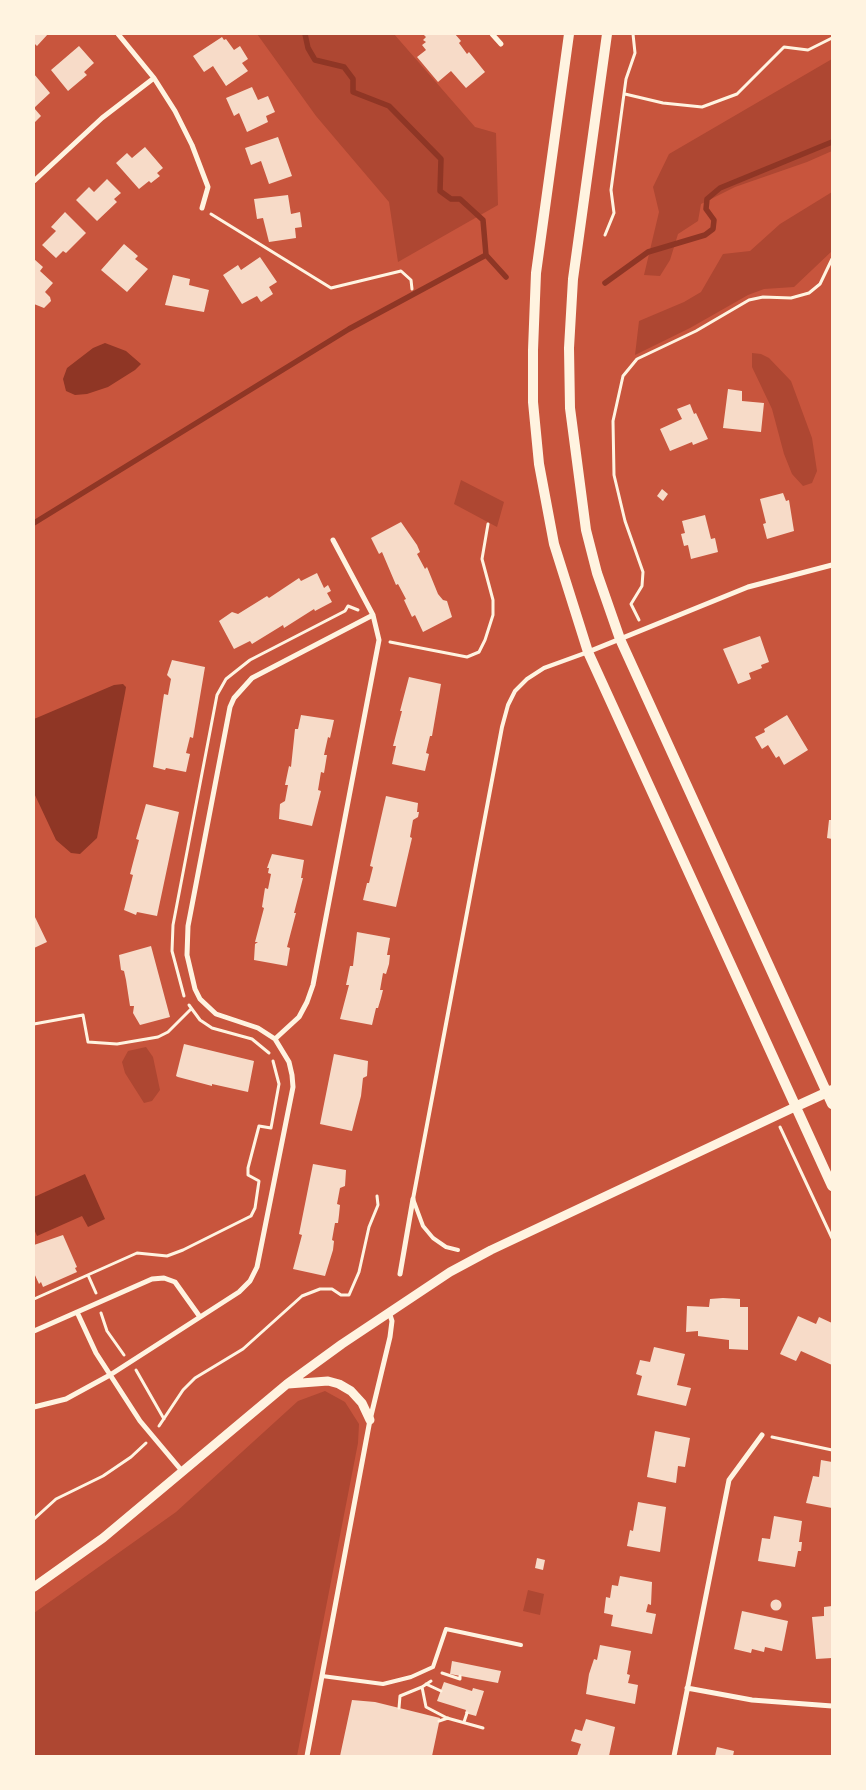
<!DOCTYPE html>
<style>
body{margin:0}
#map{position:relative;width:866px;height:1790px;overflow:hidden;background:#c8553d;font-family:"Alegreya Sans",sans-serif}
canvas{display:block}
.frame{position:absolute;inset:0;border:35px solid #fff3e0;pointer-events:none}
</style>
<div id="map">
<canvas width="866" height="1790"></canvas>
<div class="frame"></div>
</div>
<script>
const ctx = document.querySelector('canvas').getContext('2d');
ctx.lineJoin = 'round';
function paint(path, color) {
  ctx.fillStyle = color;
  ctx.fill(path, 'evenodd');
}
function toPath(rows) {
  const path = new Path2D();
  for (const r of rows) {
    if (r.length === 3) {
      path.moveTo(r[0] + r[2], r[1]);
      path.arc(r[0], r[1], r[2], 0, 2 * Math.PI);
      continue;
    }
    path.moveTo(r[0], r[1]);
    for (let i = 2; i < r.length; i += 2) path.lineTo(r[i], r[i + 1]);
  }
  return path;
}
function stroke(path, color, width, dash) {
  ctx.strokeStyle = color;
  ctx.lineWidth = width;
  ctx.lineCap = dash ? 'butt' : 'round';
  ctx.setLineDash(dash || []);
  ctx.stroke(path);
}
paint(toPath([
 [257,34,394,34,475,127,496,133,498,205,398,262,389,202,316,116],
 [832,59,832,151,807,162,735,187,701,204,698,221,678,234,670,260,660,276,644,275,659,212,653,187,669,154],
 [832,192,832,251,794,287,764,289,748,295,690,328,635,355,639,321,684,302,701,292,723,254,750,251,780,224],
 [752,353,761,354,769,358,791,381,812,438,817,471,812,483,803,486,792,474,784,454,772,409,752,367],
 [461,480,504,502,497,527,454,504],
 [146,1047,153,1057,160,1090,152,1101,144,1103,125,1073,122,1062,128,1051],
 [325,1391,345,1402,359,1424,358,1443,297,1756,34,1756,34,1613,176,1512,298,1401],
 [528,1590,544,1594,540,1615,523,1611]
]), '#ae4732');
paint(toPath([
 [105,343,126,351,141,364,135,370,108,387,87,394,75,395,66,391,63,379,67,368,93,348],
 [123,684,126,687,125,693,97,838,80,854,71,853,56,840,34,793,34,719,114,685],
 [85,1174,105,1219,88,1227,82,1216,37,1236,34,1229,34,1197]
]), '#8f3625');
stroke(toPath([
 [305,34,308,48,315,60,344,67,353,79,353,92,389,106,441,159,440,191,451,199,460,199,483,220,486,255,506,277],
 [605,283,648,252,705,235,713,229,714,220,706,209,707,199,720,188,832,142],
 [34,523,349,329,486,255]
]), '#8f3625', 5.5);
paint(toPath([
 [34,34,48,34,37,46,34,43],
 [423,34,455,34,461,41,459,43,467,54,469,52,485,72,466,88,451,71,438,82,417,57,426,50,422,45,426,42,423,40,426,37],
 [222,37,224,40,226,39,234,50,240,46,248,59,242,63,248,71,226,86,213,66,204,72,193,56],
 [79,46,94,63,84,72,87,75,68,91,51,70],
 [34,74,50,93,34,108],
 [252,87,258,100,268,96,275,112,266,116,268,122,247,132,239,113,234,116,226,98],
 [34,108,41,116,34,123],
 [278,137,292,176,269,184,261,161,251,165,245,148],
 [145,147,163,168,157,173,160,176,151,183,149,181,139,189,116,163,127,153,132,158],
 [107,179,121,193,114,199,117,202,97,221,76,200,89,187,94,192],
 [288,195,291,214,300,212,302,227,295,228,296,238,269,242,263,218,257,219,254,199],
 [65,212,86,233,66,253,63,251,56,258,42,245,56,231,51,227],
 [124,244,138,256,135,259,148,269,127,292,101,270],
 [260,257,277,282,269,287,273,294,261,302,257,296,242,304,223,275,238,265,241,270],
 [34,259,43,267,40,271,53,283,45,292,50,297,51,301,44,308,34,304],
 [173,275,190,279,189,285,209,290,204,312,165,305],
 [728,389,742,391,742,401,764,403,761,432,723,428],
 [690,404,694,414,696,413,708,439,693,445,692,442,670,451,660,429,682,419,677,409],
 [662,489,668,494,663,501,657,496],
 [783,493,786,501,789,500,794,531,767,539,763,524,766,523,760,499],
 [705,515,711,539,715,538,718,552,691,559,688,545,684,546,681,534,685,533,682,521],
 [401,522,417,545,420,552,417,554,425,569,427,567,438,594,443,600,447,601,452,617,423,632,415,615,412,617,404,600,406,599,398,584,396,585,382,552,379,554,371,538],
 [317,573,324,588,328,585,331,591,327,593,332,602,315,611,314,609,284,628,283,625,252,644,250,641,234,649,219,621,232,612,238,614,267,596,269,598,299,578,301,581],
 [760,636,769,662,761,665,762,668,749,673,751,679,738,684,723,649],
 [172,660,205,667,193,738,190,737,186,753,190,754,186,772,166,768,165,770,153,767,164,694,168,695,171,679,167,675],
 [409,677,441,684,432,736,430,736,426,753,429,754,425,771,392,764,396,746,393,746,402,711,400,711],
 [301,715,334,720,330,738,328,737,324,755,327,755,324,773,321,772,318,790,321,791,312,826,279,819,280,804,285,801,288,785,285,785,289,766,291,767,295,729,298,729],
 [787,715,808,750,784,765,779,756,776,758,768,745,762,749,755,737,765,732,764,729],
 [386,796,418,803,417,812,419,812,418,817,413,820,410,837,412,838,396,907,363,900,367,883,369,883,373,867,370,866],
 [146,804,179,812,157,916,137,912,136,915,124,910,133,875,130,874,139,840,136,839],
 [829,820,832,820,832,839,827,838],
 [272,854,304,860,301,878,303,878,294,913,296,913,287,947,290,948,287,966,254,960,255,944,258,942,255,942,264,908,262,907,265,888,268,889,271,874,268,873,269,868,267,868],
 [34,915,47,942,34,948],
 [357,932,390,938,387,955,390,955,389,964,386,974,383,973,380,990,383,990,381,998,378,1008,376,1008,372,1025,340,1019,349,985,346,985,350,966,353,966],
 [151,946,170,1017,140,1025,133,1013,134,1006,130,1006,126,980,124,971,121,970,119,955],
 [184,1044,254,1061,248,1092,212,1084,212,1086,178,1077,176,1076],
 [334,1054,368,1061,367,1076,363,1078,361,1096,352,1131,320,1124],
 [313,1164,346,1170,345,1186,340,1188,337,1204,340,1205,339,1215,338,1223,335,1223,332,1240,334,1241,333,1250,325,1276,293,1269,302,1235,299,1234],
 [63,1235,77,1267,75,1268,77,1272,43,1287,41,1282,39,1284,34,1273,34,1245],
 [723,1298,740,1299,740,1307,748,1307,748,1350,729,1349,729,1340,698,1336,698,1331,686,1332,687,1306,709,1307,710,1299],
 [798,1316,816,1324,819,1317,832,1323,832,1365,801,1351,796,1361,780,1354],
 [654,1347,685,1354,677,1385,691,1388,686,1406,637,1395,642,1376,636,1374,640,1360,650,1362],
 [655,1431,690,1438,685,1467,678,1466,676,1483,647,1477],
 [821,1460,832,1462,832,1508,806,1503,813,1476,819,1477],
 [638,1502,666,1507,660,1552,627,1546,630,1530,633,1531],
 [774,1516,802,1521,799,1542,802,1542,801,1551,798,1551,795,1567,758,1561,762,1538,770,1539],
 [537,1558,545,1560,543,1570,535,1568],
 [620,1576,652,1582,651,1605,648,1604,646,1612,656,1614,652,1634,611,1626,613,1615,604,1613,606,1597,610,1598,612,1585,618,1586],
 [776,1605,5.5],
 [832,1606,832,1658,816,1659,812,1617,824,1616,824,1607],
 [742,1611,788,1621,782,1651,765,1647,764,1652,752,1649,751,1653,734,1649],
 [600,1645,631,1651,627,1674,630,1675,628,1683,638,1685,635,1704,586,1694,589,1674,594,1659,597,1660],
 [452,1661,501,1671,498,1683,450,1674],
 [444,1682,472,1691,473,1688,484,1691,476,1716,465,1713,466,1710,437,1701],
 [352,1700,375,1702,440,1718,432,1756,340,1756],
 [586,1719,615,1727,609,1756,577,1756,581,1744,571,1741,575,1729,582,1731],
 [717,1747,734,1751,733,1756,715,1756]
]), '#f7dbc8');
stroke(toPath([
 [625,94,663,103,702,107,737,94,784,47,808,50,832,38],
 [211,214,331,288,401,271,411,280,412,289],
 [605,235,614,213,611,190,626,79,635,53,633,34],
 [639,620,631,604,642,586,643,572,625,521,614,475,613,421,623,376,637,359,696,331,749,300,763,297,791,298,809,293,820,284,832,259],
 [390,642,467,657,479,652,485,640,493,615,493,600,482,559,488,524],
 [184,996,172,951,173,925,217,695,226,679,250,660,345,611,348,606,358,610],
 [189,1005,200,1020,212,1028,252,1039,269,1053],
 [34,1024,83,1015,88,1042,117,1044,158,1037,168,1032,191,1009],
 [780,1127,832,1238],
 [88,1275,96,1293],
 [34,1299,137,1253,167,1256,183,1250,251,1216,255,1208,259,1181,248,1175,248,1168,259,1126,271,1128,279,1084,273,1061],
 [101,1313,107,1331,124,1355],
 [136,1370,164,1419],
 [159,1426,183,1390,195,1378,243,1349,302,1296,320,1289,332,1289,341,1295,349,1295,359,1272,369,1227,378,1205,377,1196],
 [772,1437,832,1450],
 [34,1519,56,1499,103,1476,131,1457,146,1443],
 [442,1673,460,1679,460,1676],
 [431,1681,422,1687,426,1707,447,1718,483,1728],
 [426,1684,441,1691],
 [399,1708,400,1696,422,1687],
 [439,1721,448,1718],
 [464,1722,467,1713]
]), '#fff3e0', 3);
stroke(toPath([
 [458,1250,446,1247,433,1238,423,1226,413,1199,502,727,508,705,515,691,527,679,544,668,588,652],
 [322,1676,383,1684,411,1677,433,1667,446,1629,521,1645]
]), '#fff3e0', 4);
stroke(toPath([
 [118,34,154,78,175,111,192,145,208,187,202,208],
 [492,34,501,44],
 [34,181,102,118,154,78],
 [588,652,748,587,832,565],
 [275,1039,299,1017,307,1002,313,985,379,640,373,615,333,540],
 [400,1274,413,1199],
 [77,1312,96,1353,140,1421,182,1471],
 [34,1331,152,1279,164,1278,175,1282,200,1317],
 [34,1407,66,1399,110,1375,239,1292,250,1281,257,1267,293,1087,292,1075,289,1062,275,1039,258,1028,216,1014,200,999,195,989,187,955,188,926,230,707,234,698,252,678,373,615],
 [687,1688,752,1700,832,1706],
 [307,1756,370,1420,390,1337,392,1321,389,1312],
 [674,1756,729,1480,762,1435]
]), '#fff3e0', 5);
stroke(toPath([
 [288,1384,328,1381,339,1384,351,1391,362,1403,370,1420],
 [34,1587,103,1538,287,1384,342,1344,450,1272,491,1250,797,1106]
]), '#fff3e0', 9);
stroke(toPath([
 [569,34,536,273,533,350,533,402,539,464,554,544,588,652,832,1186],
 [607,34,573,279,569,348,570,408,586,530,597,573,620,639,832,1104],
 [797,1106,832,1090]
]), '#fff3e0', 10);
</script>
